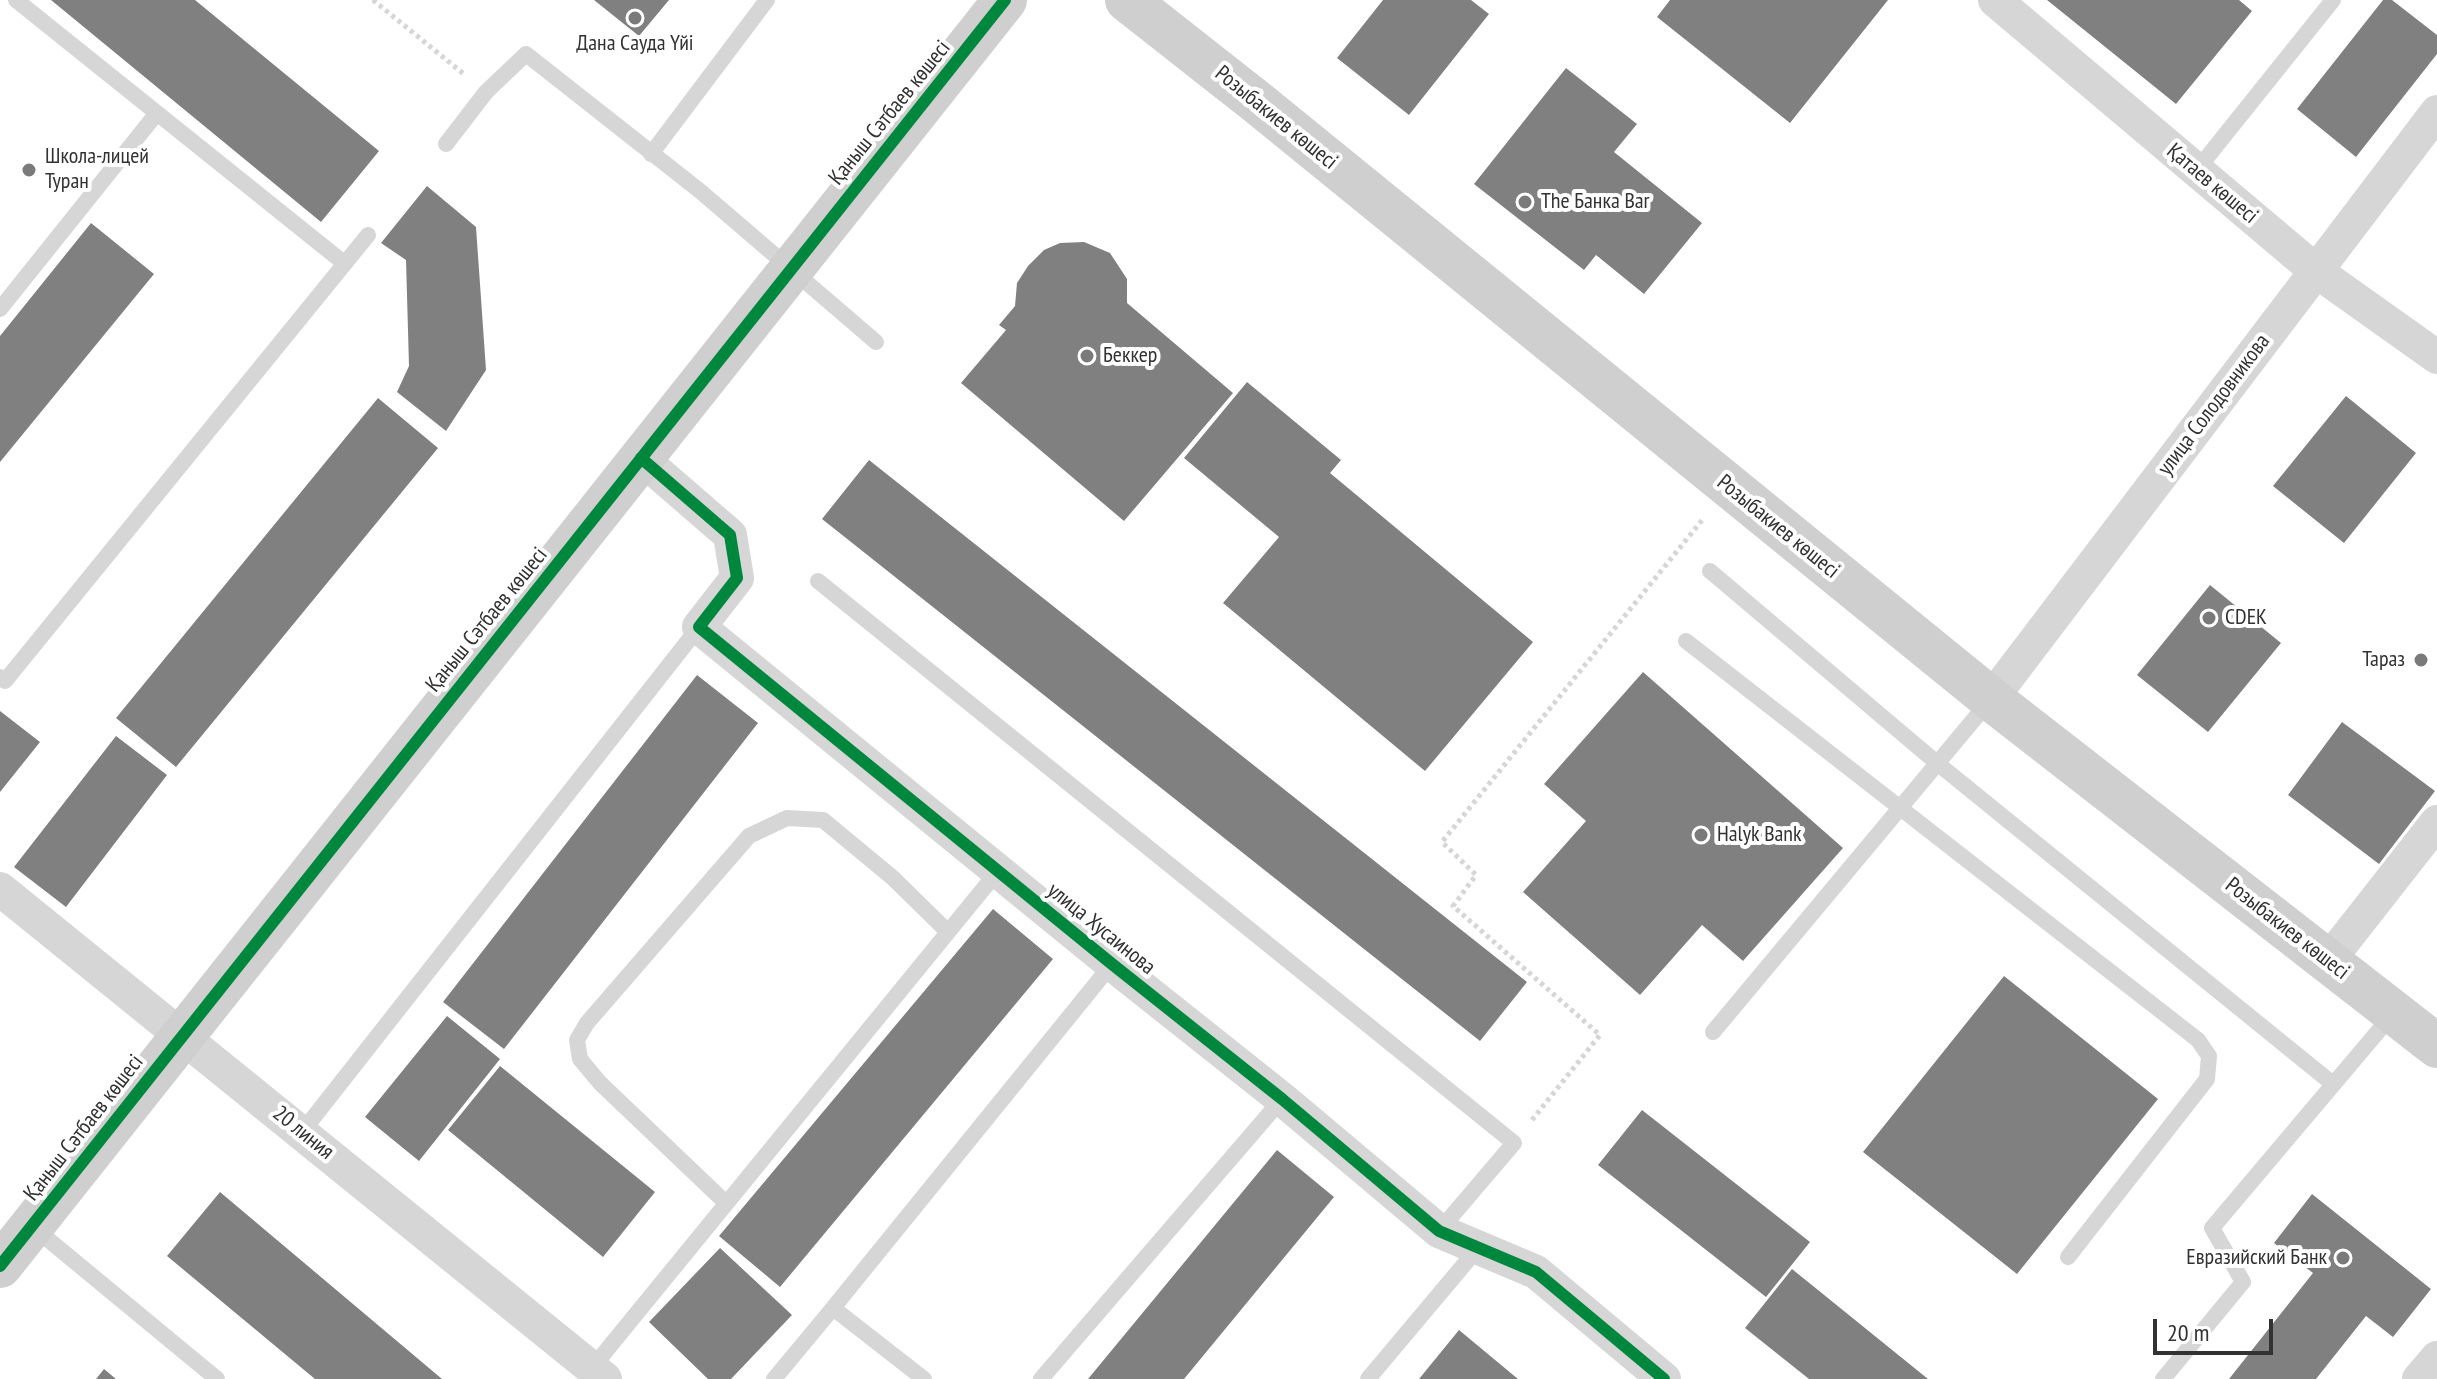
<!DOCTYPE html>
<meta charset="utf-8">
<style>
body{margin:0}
#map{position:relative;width:2437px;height:1379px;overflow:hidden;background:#fff;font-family:"PT Sans Narrow",sans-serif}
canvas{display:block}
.scale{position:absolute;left:2153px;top:1319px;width:120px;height:36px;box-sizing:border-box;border:4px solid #323232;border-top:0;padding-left:10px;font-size:24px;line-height:28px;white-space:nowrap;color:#323232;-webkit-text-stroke:6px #fff;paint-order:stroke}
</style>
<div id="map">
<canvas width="2437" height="1379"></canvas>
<div class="scale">20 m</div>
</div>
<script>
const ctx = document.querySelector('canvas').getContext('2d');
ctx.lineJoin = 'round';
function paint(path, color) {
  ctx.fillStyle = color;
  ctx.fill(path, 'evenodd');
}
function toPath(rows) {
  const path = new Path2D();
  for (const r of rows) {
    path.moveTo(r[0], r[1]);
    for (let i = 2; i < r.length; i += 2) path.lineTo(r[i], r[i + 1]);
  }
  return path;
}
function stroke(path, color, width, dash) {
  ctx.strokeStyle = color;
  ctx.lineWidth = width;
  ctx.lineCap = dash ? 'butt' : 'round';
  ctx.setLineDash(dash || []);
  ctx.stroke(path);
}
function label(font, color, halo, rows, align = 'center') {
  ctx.font = font + ' "PT Sans Narrow",sans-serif';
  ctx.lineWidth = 8;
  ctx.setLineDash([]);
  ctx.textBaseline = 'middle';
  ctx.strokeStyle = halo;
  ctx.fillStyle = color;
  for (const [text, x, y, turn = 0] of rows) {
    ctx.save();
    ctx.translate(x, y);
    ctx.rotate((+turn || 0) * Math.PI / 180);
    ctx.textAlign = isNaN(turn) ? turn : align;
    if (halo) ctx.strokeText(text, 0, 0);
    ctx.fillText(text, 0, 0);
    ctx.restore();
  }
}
paint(toPath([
 [51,0,195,0,379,151,321,222],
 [594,0,669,0,639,36],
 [1383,0,1471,0,1489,14,1409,115,1337,58],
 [1670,0,1888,0,1790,123,1657,17],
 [2047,0,2239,0,2252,11,2176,104],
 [2383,0,2392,0,2437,35,2437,54,2356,157,2297,109],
 [1566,68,1637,124,1614,152,1702,223,1644,294,1596,255,1584,270,1474,184],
 [427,186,476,227,486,370,446,431,397,392,409,366,406,260,381,243],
 [91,223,154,274,0,462,0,336],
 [1084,242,1110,253,1127,279,1127,303,1233,393,1124,521,961,383,1006,330,999,325,1015,306,1017,283,1028,266,1044,250,1060,243],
 [1247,382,1341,460,1330,473,1533,642,1425,771,1223,603,1279,537,1184,458],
 [2346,396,2416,453,2344,543,2273,486],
 [378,398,438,448,176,767,116,718],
 [869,460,1527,982,1480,1041,822,519],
 [2210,585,2281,643,2208,732,2137,675],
 [1643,672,1843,848,1743,961,1702,925,1640,995,1523,892,1586,821,1544,784],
 [697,675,758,723,504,1049,443,1002],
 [0,711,40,742,0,792],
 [2342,722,2435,791,2379,864,2288,795],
 [116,736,167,775,66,907,14,867],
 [993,909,1053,959,780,1287,719,1236],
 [2004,976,2158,1099,2017,1274,1863,1152],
 [447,1016,500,1059,419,1161,365,1117],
 [500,1066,655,1192,603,1257,448,1130],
 [1642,1110,1810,1242,1766,1297,1598,1165],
 [1277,1150,1334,1197,1184,1379,1088,1379],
 [220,1192,442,1379,315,1379,167,1256],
 [2312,1194,2431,1289,2393,1337,2366,1316,2316,1379,2229,1379,2313,1273,2274,1243],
 [720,1248,792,1315,731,1379,708,1379,649,1322],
 [1792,1269,1928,1379,1809,1379,1745,1328],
 [1459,1330,1518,1379,1419,1379],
 [104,1369,116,1379,96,1379]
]), '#808080');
stroke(toPath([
 [373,0,465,75],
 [1532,1120,1600,1035,1453,906,1476,875,1442,842,1703,519]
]), '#d6d6d6', 5, [4, 4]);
stroke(toPath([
 [16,0,344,263],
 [446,144,486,92,526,54,700,191,876,342],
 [651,154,767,0],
 [2196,171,2333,0],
 [0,309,157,113],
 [1710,571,1937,763,2333,1084],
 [818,581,1514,1143,1439,1231],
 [1686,641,2198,1040,2209,1056,2207,1079,2068,1257],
 [0,677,5,681,368,235],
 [1713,1032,1991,699],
 [302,1132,699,627],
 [726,1203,600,1083,580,1059,577,1040,587,1023,749,836,787,818,823,820,893,878,948,932],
 [33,1227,217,1379],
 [833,1308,1112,964],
 [592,1368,998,871],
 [774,1379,833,1308,924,1379],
 [1041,1379,1282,1099],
 [1368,1379,1478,1248],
 [2163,1379,2243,1282,2212,1228,2392,1015]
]), '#d6d6d6', 16);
stroke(toPath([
 [1995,0,2316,271,2437,357],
 [641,458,730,535,737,578,699,627,1112,964,1282,1099,1439,1231,1536,1272,1664,1379],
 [1991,699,2437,112],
 [0,889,605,1379],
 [2328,961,2437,822],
 [2419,1379,2437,1358]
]), '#d6d6d6', 34);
stroke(toPath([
 [1127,0,1258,103,1991,699,2437,1046],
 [0,1266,1005,0]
]), '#cfcfcf', 44);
stroke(toPath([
 [641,458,730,535,737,578,699,627,1112,964,1282,1099,1439,1231,1536,1272,1664,1379],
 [0,1266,1005,0]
]), '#00873e', 12);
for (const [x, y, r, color] of [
 [635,18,8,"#7a7a7a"],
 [29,170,8,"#7a7a7a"],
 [1525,202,8,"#7a7a7a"],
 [1087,356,8,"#7a7a7a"],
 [2209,618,8,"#7a7a7a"],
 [2421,660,8,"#7a7a7a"],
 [1701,835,8,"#7a7a7a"],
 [2343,1258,8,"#7a7a7a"]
]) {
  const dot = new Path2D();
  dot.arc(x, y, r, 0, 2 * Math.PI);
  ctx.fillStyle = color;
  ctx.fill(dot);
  stroke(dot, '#fff', 3);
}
label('22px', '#323232', '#fff', [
 ["Дана Сауда Үйі",635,44,"center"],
 ["Школа-лицей",45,157],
 ["Туран",45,182],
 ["The Банка Bar",1541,202],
 ["Беккер",1103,356],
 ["CDEK",2225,618],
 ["Тараз",2405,660,"right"],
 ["Halyk Bank",1717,835],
 ["Евразийский Банк",2327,1258,"right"]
], 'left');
label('22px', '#323232', '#fff', [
 ["Қаныш Сәтбаев көшесі",890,113,-51],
 ["Розыбакиев көшесі",1276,118,39],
 ["Қатаев көшесі",2212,184,40],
 ["улица Солодовникова",2214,405,-53],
 ["Розыбакиев көшесі",1778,527,39],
 ["Қаныш Сәтбаев көшесі",487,620,-51],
 ["улица Хусаинова",1101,929,39],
 ["Розыбакиев көшесі",2287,929,38],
 ["Қаныш Сәтбаев көшесі",84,1128,-52],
 ["20 линия",303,1133,39]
]);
</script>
